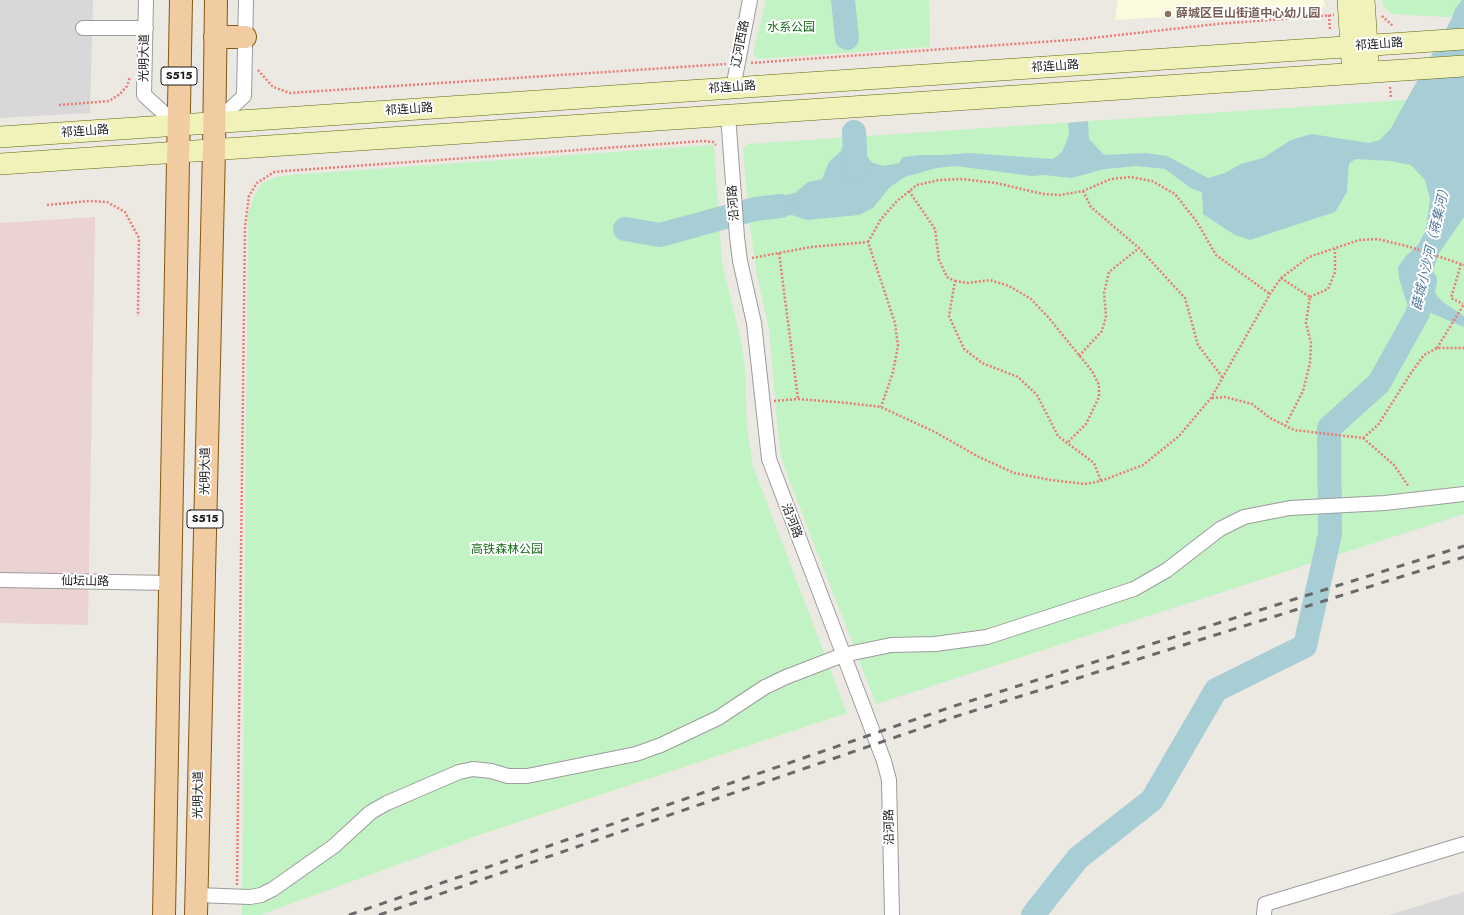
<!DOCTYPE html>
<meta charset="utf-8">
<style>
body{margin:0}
canvas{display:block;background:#ece8e2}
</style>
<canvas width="1464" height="915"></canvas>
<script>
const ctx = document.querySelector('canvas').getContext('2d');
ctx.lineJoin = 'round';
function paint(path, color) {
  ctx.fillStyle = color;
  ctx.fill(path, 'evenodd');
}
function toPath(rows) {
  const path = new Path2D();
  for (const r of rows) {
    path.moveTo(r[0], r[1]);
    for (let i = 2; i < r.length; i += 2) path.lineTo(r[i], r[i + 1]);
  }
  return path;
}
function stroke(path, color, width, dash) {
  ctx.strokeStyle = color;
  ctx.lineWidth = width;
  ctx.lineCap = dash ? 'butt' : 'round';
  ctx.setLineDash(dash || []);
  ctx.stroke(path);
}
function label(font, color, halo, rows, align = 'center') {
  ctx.font = font + ' Jost,"Noto Sans SC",sans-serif';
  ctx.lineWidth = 4;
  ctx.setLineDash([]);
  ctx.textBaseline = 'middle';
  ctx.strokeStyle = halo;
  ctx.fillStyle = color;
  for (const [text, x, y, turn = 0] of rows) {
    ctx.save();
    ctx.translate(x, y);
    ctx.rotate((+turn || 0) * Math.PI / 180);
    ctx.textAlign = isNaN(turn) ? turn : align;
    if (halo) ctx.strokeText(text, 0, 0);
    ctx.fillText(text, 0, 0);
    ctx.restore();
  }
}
paint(toPath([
 [0,0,93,0,90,113,0,118],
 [1464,892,1464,915,1389,915]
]), '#d9d8d8');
paint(toPath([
 [95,217,88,625,0,623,0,223]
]), '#ebd2d3');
paint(toPath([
 [1118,0,1324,0,1325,7,1115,20]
]), '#fbfadc');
paint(toPath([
 [766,0,929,0,930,47,758,59,754,55,754,49],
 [1382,0,1464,0,1464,18,1392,14,1383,6],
 [1464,96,1464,514,876,704,790,482,781,456,777,422,769,329,757,276,749,220,743,148,748,144],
 [712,145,714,147,722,262,741,341,745,366,747,427,753,466,847,713,476,836,260,915,242,915,248,214,254,196,261,184,276,177,290,175]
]), '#c2f3c4');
paint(toPath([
 [1462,0,1464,0,1464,217,1439,253,1433,270,1433,288,1437,296,1443,302,1464,316,1464,327,1431,313,1418,313,1410,309,1406,301,1399,278,1398,267,1406,256,1418,245,1426,230,1430,199,1425,180,1411,165,1390,161,1356,159,1349,163,1347,192,1335,212,1250,240,1235,235,1203,214,1202,192,1192,189,1165,169,1137,166,1105,169,1071,178,1044,175,1032,176,956,166,936,168,905,177,890,187,873,208,859,215,807,220,792,215,749,220,747,199,772,198,795,193,808,182,822,179,829,162,841,151,845,137,864,136,866,156,873,163,884,166,899,163,903,157,922,155,944,155,969,153,1053,159,1062,152,1069,135,1068,123,1088,121,1089,139,1104,155,1146,153,1167,156,1208,178,1225,173,1241,164,1263,158,1291,140,1311,134,1369,143,1380,140,1391,128,1452,18,1455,9]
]), '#a7cdd5');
stroke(toPath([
 [843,0,847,38],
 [854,132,856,169],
 [625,229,660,235,755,209,781,206],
 [1033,915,1078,858,1152,800,1216,690,1305,646,1330,534,1329,428,1379,383,1418,313,1425,281]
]), '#a7cdd5', 24);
const street = toPath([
 [146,0,144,95,178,126],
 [83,28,146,28],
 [733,88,750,0],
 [728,115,737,237,740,261,754,323,769,459,884,761,889,780,892,915],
 [215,123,244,96,246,0],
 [0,580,170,583],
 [196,895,250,897,261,895,273,889,334,846,371,812,387,803,459,772,473,769,491,771,508,776,527,776,636,754,661,745,718,718,765,687,786,677,843,655,891,645,935,644,987,637,1134,589,1167,570,1220,529,1244,517,1290,508,1385,503,1464,494],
 [1264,915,1265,904,1464,844]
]);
const secondary = toPath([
 [1348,0,1352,61],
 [1364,0,1368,60],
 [0,137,1464,39],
 [0,164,1464,66]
]);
const primary = toPath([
 [215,37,245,37],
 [164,915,181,0],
 [196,915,214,149,216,0]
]);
stroke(street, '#9c9c9c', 16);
stroke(secondary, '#606510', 22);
stroke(primary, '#84580f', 24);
stroke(toPath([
 [1329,15,1330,31],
 [1382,16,1393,26],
 [751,63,1083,39,1217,24,1334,15],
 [258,70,273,87,290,93,726,64],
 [1390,87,1391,97],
 [59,105,109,101,120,94,127,86,130,77],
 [909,191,935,229,939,260,947,277,955,281,949,316,964,349,982,363,1018,377,1037,395,1058,436,1094,463,1101,481],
 [1083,191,1091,207,1139,248,1185,298,1198,345,1223,378],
 [47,205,89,201,107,202,125,212,139,238,138,316],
 [868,242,881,219,897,201,917,185,939,180,961,179,996,183,1043,194,1060,195,1083,191,1111,179,1131,177,1152,181,1175,194,1197,222,1216,255,1270,294],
 [779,253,798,399],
 [752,258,811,247,868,242,895,323,898,346,893,372,881,407],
 [1461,264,1451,298,1463,304],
 [1281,278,1310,297,1306,323,1311,343,1310,363,1303,391,1285,426],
 [955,281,968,283,990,280,1009,286,1031,299,1048,317,1092,371,1099,385,1099,397,1086,424,1067,443],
 [1310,297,1328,289,1335,272,1335,249],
 [1437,348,1464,304],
 [1079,356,1102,331,1106,316,1104,293,1109,272,1139,248],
 [1212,398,1225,397,1252,404,1270,418,1294,430,1363,438,1378,425,1411,373,1424,355,1437,348,1464,348],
 [774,401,798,399,848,403,881,407,935,432,977,456,1014,473,1051,480,1085,484,1101,481,1143,465,1179,436,1211,398,1270,294,1281,278,1309,257,1359,240,1378,239,1410,247,1464,265],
 [1363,438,1394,465,1409,487],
 [237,885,245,227,249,196,257,183,274,172,285,171,703,141,713,142,716,145]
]), '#ea7c75', 2.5, [2, 2]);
stroke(street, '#fff', 14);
stroke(secondary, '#f1f2ba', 21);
stroke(primary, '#f1cba2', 22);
stroke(toPath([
 [349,915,951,707,1464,546],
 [379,915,954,717,1464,557]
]), '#696969', 3, [8, 8]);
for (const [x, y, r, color] of [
 [1168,14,4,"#8d6e63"]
]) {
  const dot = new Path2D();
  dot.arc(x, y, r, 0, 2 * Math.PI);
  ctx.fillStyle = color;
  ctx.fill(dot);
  stroke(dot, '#fff', 1.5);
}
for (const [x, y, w] of [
 [179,76,36],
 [205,519,36]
]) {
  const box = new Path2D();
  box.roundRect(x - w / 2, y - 9, w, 18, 3);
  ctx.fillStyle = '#fff';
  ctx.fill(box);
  stroke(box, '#1b1b1b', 1);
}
label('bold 11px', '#1b1b1b', null, [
 ["S515",179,76],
 ["S515",205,519]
]);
label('bold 12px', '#785e54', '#fff', [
 ["薛城区巨山街道中心幼儿园",1176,14]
], 'left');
label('12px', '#166d1a', '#fff', [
 ["水系公园",791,28],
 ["高铁森林公园",507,550]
]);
label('12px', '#1b1b1b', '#fff', [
 ["辽河西路",741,44,-79],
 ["祁连山路",1379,45,-4],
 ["光明大道",145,58,-89],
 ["祁连山路",1055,67,-4],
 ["祁连山路",732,88,-4],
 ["祁连山路",409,110,-4],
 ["祁连山路",85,132,-4],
 ["沿河路",734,203,-94],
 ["光明大道",206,471,-89],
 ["沿河路",791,521,69],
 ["仙坛山路",85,582,1],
 ["光明大道",199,795,-89],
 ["沿河路",890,827,-91]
]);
label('italic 13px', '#507899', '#fff', [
 ["薛城小沙河（蒋集河）",1432,247,-77]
]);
</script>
